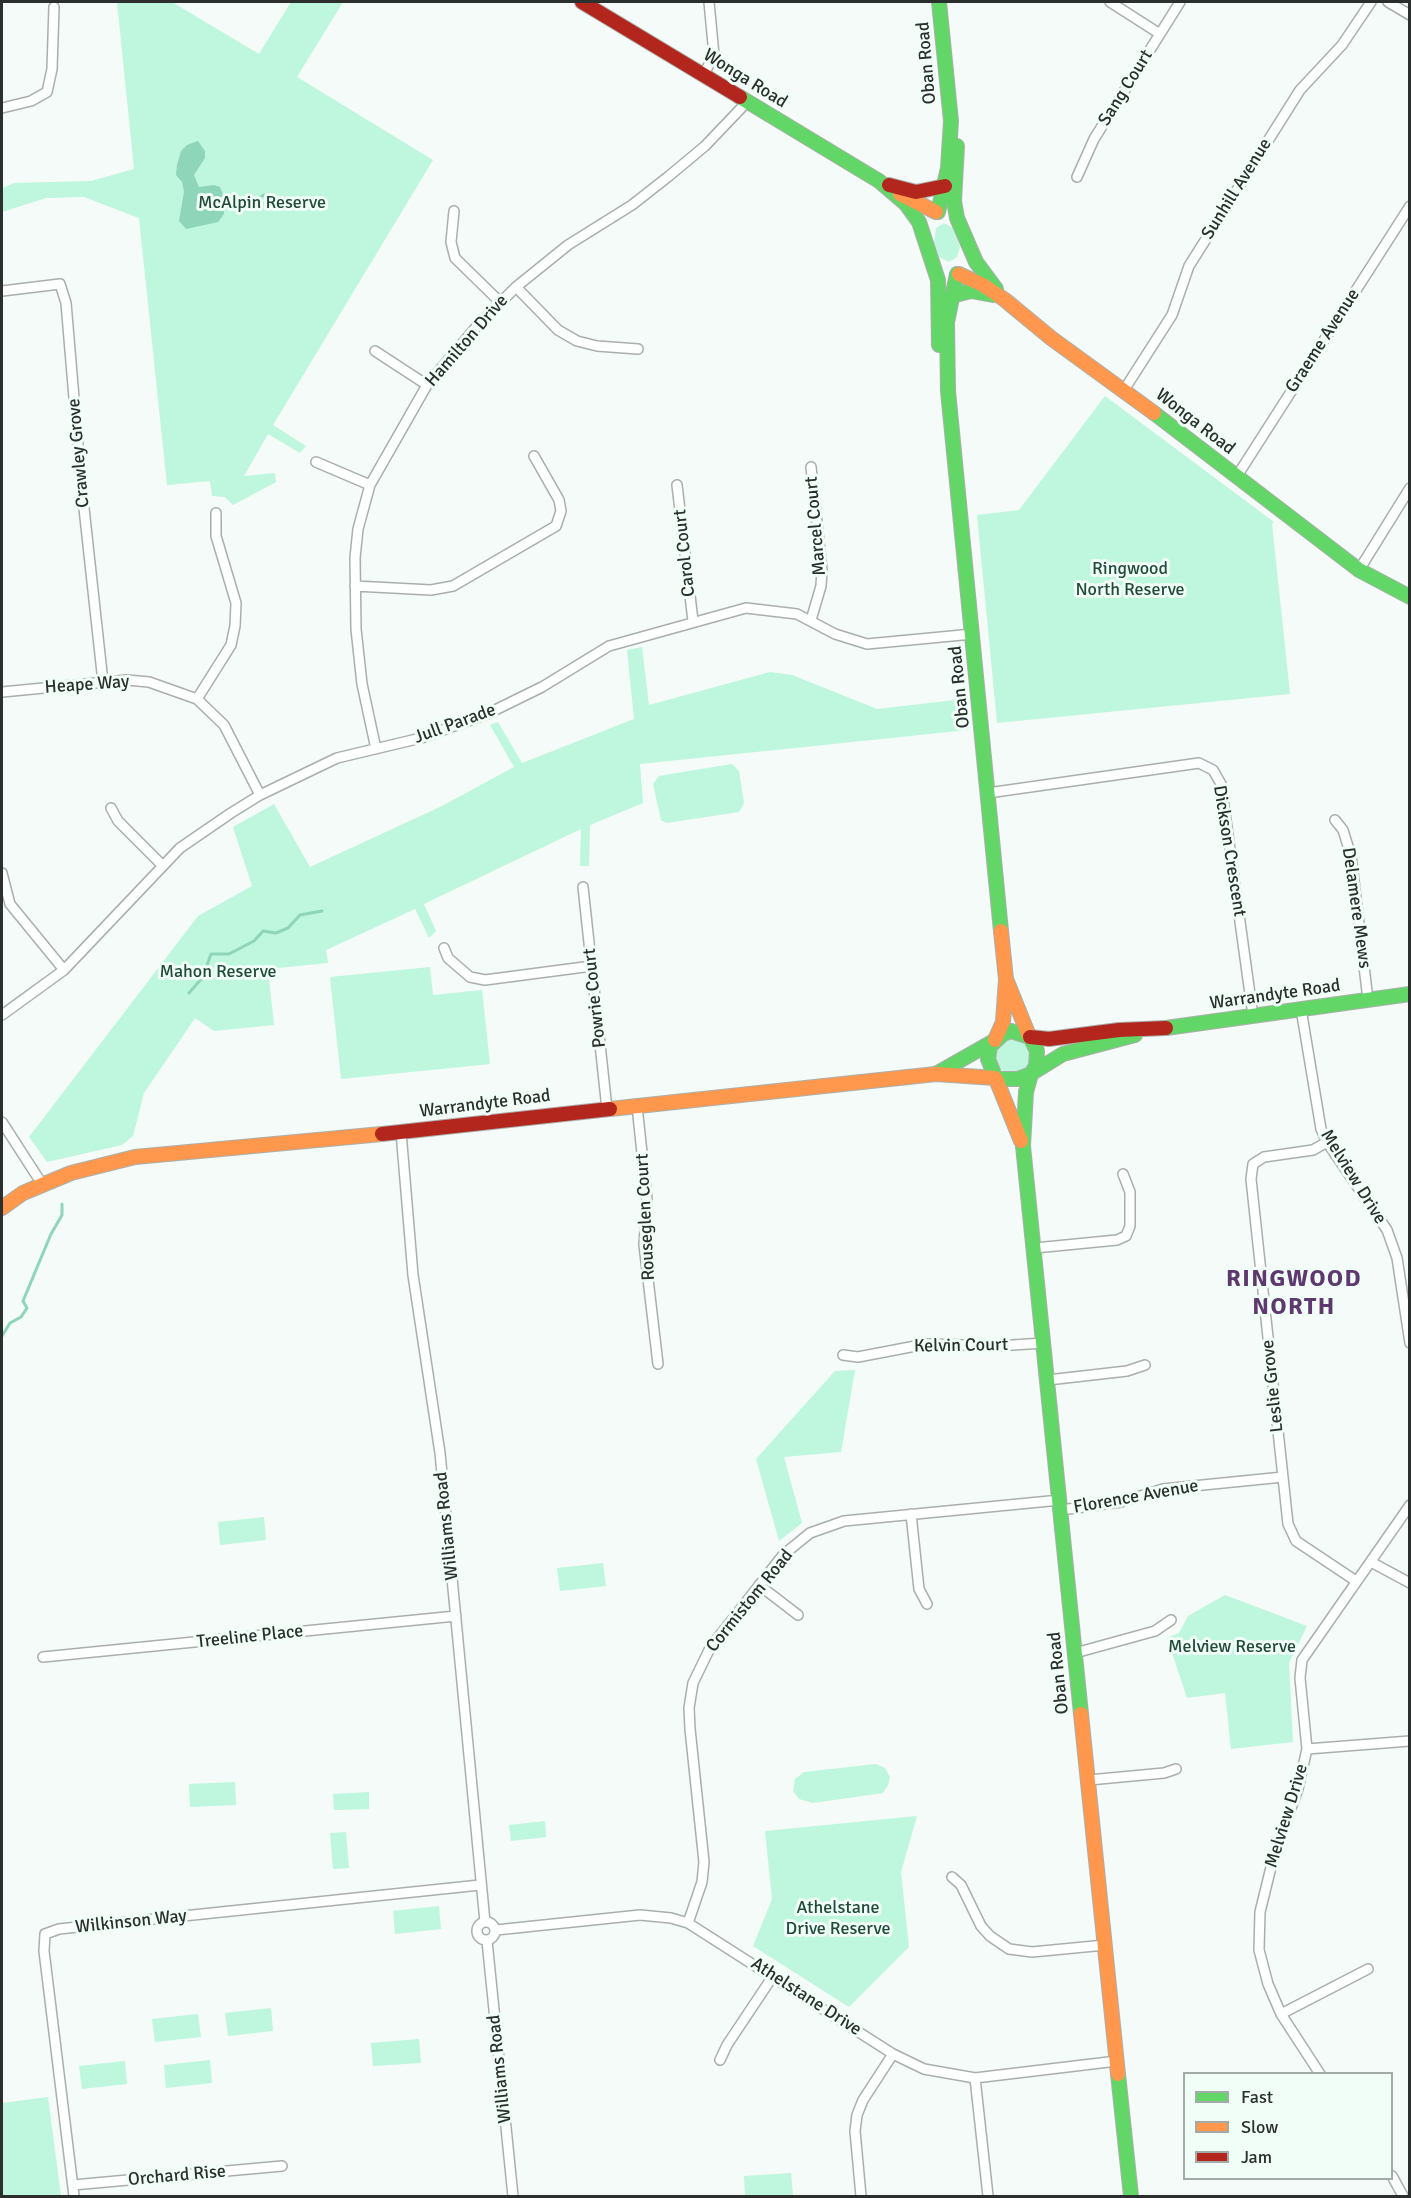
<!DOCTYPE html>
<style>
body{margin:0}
#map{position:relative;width:1411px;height:2198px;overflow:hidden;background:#f4fbf8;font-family:Signika,sans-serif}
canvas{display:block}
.frame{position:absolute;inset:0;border:3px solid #2b2f2d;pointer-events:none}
.legend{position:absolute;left:1183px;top:2072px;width:210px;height:108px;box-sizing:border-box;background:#f1fef8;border:2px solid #a2aba7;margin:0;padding:8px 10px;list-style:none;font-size:18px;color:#2b2f2d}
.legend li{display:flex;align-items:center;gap:12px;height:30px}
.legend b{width:30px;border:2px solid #a2aba7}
</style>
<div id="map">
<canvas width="1411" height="2198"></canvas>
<div class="frame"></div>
<ul class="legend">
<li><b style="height:8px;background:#63d668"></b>Fast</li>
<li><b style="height:8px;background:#ff974d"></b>Slow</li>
<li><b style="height:8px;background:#b3261e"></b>Jam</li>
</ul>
</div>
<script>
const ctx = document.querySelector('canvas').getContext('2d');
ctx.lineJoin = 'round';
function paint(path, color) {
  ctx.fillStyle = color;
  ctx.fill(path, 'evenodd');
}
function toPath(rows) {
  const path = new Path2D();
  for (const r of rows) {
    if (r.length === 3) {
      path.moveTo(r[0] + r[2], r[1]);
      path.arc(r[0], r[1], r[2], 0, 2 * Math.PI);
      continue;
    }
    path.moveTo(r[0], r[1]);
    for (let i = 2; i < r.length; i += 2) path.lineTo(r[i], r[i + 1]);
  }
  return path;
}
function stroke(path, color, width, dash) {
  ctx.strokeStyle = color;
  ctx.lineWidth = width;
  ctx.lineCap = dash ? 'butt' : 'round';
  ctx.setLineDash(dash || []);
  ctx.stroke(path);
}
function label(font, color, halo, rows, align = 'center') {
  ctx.font = font + ' Signika,sans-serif';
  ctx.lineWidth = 6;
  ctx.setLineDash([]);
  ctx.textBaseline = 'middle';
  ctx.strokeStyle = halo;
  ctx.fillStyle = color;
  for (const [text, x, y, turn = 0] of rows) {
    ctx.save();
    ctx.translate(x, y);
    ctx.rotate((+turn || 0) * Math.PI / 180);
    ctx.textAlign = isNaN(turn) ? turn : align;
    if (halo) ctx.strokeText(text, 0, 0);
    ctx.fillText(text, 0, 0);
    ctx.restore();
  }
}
paint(toPath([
 [117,2,172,2,259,54,291,2,343,2,297,77,433,160,273,425,306,446,300,453,268,434,244,476,275,473,276,482,233,505,225,497,212,496,210,481,167,485,139,218,84,197,46,198,2,212,2,188,14,183,91,181,134,169],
 [944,223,953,228,960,247,957,257,949,262,939,257,934,242,936,228],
 [1105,396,1274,522,1272,524,1290,694,997,723,977,515,1019,510],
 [642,647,649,705,770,672,792,675,877,709,964,699,968,730,640,764,643,803,590,825,589,866,580,866,581,829,424,904,436,931,429,938,415,909,326,950,328,963,268,969,274,1025,214,1031,195,1018,144,1093,133,1136,122,1145,47,1162,29,1137,198,916,252,886,233,827,274,804,310,867,442,806,514,767,490,725,498,722,522,763,634,719,627,650],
 [732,764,739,771,744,803,739,812,666,823,661,820,653,784,659,776],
 [430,967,433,995,482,990,490,1064,341,1079,330,977],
 [1013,1056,18],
 [855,1370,841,1452,784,1457,802,1523,779,1541,756,1459,835,1371],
 [264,1517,266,1540,220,1545,218,1522],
 [603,1563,606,1586,560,1591,557,1568],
 [1225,1595,1307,1626,1289,1663,1293,1742,1231,1749,1225,1693,1187,1698,1167,1638,1179,1633,1188,1616],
 [876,1764,885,1768,890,1777,888,1785,883,1793,813,1803,799,1799,793,1791,795,1779,804,1772],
 [235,1782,236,1805,190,1807,189,1784],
 [369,1792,369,1809,334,1810,333,1794],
 [917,1816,901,1872,909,1947,849,2007,753,1946,772,1899,765,1831],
 [545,1821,546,1837,511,1841,509,1825],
 [346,1832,349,1868,333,1869,330,1833],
 [439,1906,441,1929,395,1934,393,1911],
 [271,2008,273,2031,228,2036,225,2013],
 [198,2014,201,2037,155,2042,152,2019],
 [419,2039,421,2063,373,2066,371,2043],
 [210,2060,212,2083,166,2088,164,2065],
 [125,2061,127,2084,82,2089,79,2066],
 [48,2097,61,2196,2,2196,2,2103],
 [791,2173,793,2196,745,2196,744,2176]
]), '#bef6de');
paint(toPath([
 [198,141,205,151,205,158,194,175,199,187,214,185,220,187,224,197,224,214,218,222,186,229,179,221,184,192,182,182,176,175,177,165,181,151,187,145]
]), '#8fd5b9');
stroke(toPath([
 [224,203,246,205,264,195],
 [189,993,203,977,211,954,229,954,254,941,263,931,276,933,288,928,300,915,322,911],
 [2,1336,10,1323,21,1317,27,1308,23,1301,51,1234,62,1215,62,1204]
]), '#8fd5b9', 3);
const street = toPath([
 [1110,2,1160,34],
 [1388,2,1410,15],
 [704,74,714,55,709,2],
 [2,108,31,101,47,92,52,69,54,7],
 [1077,177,1094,139,1180,2],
 [454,211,451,242,455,258,500,302],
 [516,287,558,330,577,341,597,346,638,349],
 [2,291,60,284,66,303,81,481,103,682],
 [375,351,427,385],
 [1124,390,1172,315,1189,266,1300,90,1342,45,1371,2],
 [316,462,370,485],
 [1237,476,1410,206],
 [677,485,693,621],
 [1359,570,1410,488],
 [355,586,431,590,453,586,556,526,561,511,559,500,534,456],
 [811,620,821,586,822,570,811,467],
 [2,692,127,680,149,682,197,699,224,725,260,795],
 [197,699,231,645,235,626,236,603,216,536,216,513],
 [376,749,362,684,356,629,355,558,358,529,370,485,427,385,478,325,516,287,568,245,632,205,669,176,705,146,747,102],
 [988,793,1192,764,1199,763,1213,770,1221,784,1253,1016],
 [111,808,118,821,162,865],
 [1335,820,1343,830,1351,856,1368,1000],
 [2,873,10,904,64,970],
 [583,887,607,1109],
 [444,948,448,958,470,977,485,980,592,966],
 [1301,1009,1321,1129,1327,1142,1387,1230,1397,1258,1410,1343],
 [2,1015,64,970,180,848,231,813,260,795,337,758,421,738,487,714,542,687,609,646,746,608,797,614,835,634,867,644,973,634],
 [637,1106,647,1200,644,1245,658,1364],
 [2,1122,42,1184],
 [401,1132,413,1275,440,1453,485,1922],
 [1327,1142,1313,1150,1264,1157,1253,1164,1251,1179,1288,1524,1296,1541,1356,1581],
 [1035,1248,1117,1240,1126,1236,1130,1226,1130,1192,1123,1174],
 [843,1355,858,1357,926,1344,997,1346,1044,1343],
 [1048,1380,1127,1371,1145,1365],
 [1061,1510,1121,1502,1163,1489,1283,1477],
 [911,1514,919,1589,927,1604],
 [1371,1562,1410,1583],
 [759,1585,798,1615],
 [1075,1653,1155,1631,1171,1620],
 [43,1657,456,1616],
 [1307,1749,1410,1741],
 [1089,1780,1164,1773,1176,1769],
 [952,1877,961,1885,981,1926,990,1936,1009,1949,1032,1952,1105,1945],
 [486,1931,9],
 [688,1923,702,1882,704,1862,690,1729,689,1708,693,1683,710,1648,783,1555,810,1533,844,1521,1060,1500],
 [496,1930,640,1915,671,1918,688,1923,893,2054,924,2069,975,2078,1117,2061],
 [487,1941,513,2196],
 [1281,2014,1368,1969],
 [720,2060,727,2045,773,1976],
 [1320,2074,1281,2014,1268,1984,1259,1950,1260,1912,1274,1855,1298,1789,1307,1749,1300,1678,1302,1660,1410,1505],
 [975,2078,988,2196],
 [1392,2176,1403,2196],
 [73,2185,282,2166],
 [74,2196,44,1951,45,1934,59,1929,480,1885],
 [861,2196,855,2131,857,2115,863,2100,893,2054]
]);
const fast = toPath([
 [740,97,879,181,906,204,919,222,938,280,939,345],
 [957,146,954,201,957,218,976,262,996,289],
 [938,212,948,168,951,121,939,2],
 [957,274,947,322,948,391,1001,931],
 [951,296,971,291,993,295],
 [1154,413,1359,570,1410,597],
 [1166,1028,1410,994],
 [1011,1031,1030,1037,1037,1051,1036,1066,1031,1074,1018,1079,996,1079,988,1059,990,1046,1003,1034,1011,1031],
 [1032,1073,1063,1054,1135,1035],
 [936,1074,994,1041],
 [1031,1074,1026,1092,1023,1146,1081,1714],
 [1118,2074,1131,2196]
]);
const slow = toPath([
 [900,194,936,212],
 [959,274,983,285,1005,300,1051,338,1154,413],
 [1006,979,1029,1036],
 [995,1040,1003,1022,1006,979,1001,931],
 [996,1079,1021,1141],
 [610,1109,936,1074,995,1078],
 [2,1208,23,1193,71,1173,135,1157,382,1134],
 [1081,1714,1118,2074]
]);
const jam = toPath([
 [582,2,740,97],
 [889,185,916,192,945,186],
 [1030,1037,1049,1039,1119,1030,1166,1028],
 [382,1134,610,1109]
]);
stroke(street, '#aaafac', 12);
stroke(fast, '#aaafac', 16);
stroke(slow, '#aaafac', 16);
stroke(jam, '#aaafac', 16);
stroke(street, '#fdfefe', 9);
stroke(fast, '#63d668', 14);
stroke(slow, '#ff974d', 14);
stroke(jam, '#b3261e', 14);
label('18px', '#2b2f2d', '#f1fef8', [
 ["Oban Road",927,63,-95],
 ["Wonga Road",745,79,32],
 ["Sang Court",1126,88,-58],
 ["Sunhill Avenue",1237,189,-58],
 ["Hamilton Drive",467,341,-49],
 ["Graeme Avenue",1323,341,-57],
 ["Wonga Road",1195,422,38],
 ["Crawley Grove",79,453,-95],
 ["Marcel Court",816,526,-95],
 ["Carol Court",685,553,-96],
 ["Heape Way",87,685,-4],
 ["Oban Road",960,687,-96],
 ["Jull Parade",455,724,-20],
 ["Dickson Crescent",1229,851,81],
 ["Delamere Mews",1356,908,82],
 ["Warrandyte Road",1275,995,-8],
 ["Powrie Court",595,998,-96],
 ["Warrandyte Road",485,1104,-7],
 ["Melview Drive",1353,1177,58],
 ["Rouseglen Court",646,1217,-93],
 ["Kelvin Court",961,1346,-1],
 ["Leslie Grove",1273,1386,-96],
 ["Florence Avenue",1136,1497,-10],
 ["Williams Road",447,1526,-96],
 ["Cormistom Road",750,1601,-51],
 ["Treeline Place",250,1637,-6],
 ["Oban Road",1059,1673,-96],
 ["Melview Drive",1287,1816,-73],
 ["Wilkinson Way",131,1922,-6],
 ["Athelstane Drive",806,1997,33],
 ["Williams Road",500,2069,-96],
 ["Orchard Rise",177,2176,-5]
]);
label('18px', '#204a39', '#f1fef8', [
 ["McAlpin Reserve",262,203],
 ["Ringwood",1130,569],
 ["North Reserve",1130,590],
 ["Mahon Reserve",218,972],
 ["Melview Reserve",1232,1647],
 ["Athelstane",838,1908],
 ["Drive Reserve",838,1929]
]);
ctx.letterSpacing = '1.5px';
label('bold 24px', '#5f3870', '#f1fef8', [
 ["RINGWOOD",1294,1280],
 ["NORTH",1294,1308]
]);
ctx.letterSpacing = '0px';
</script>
